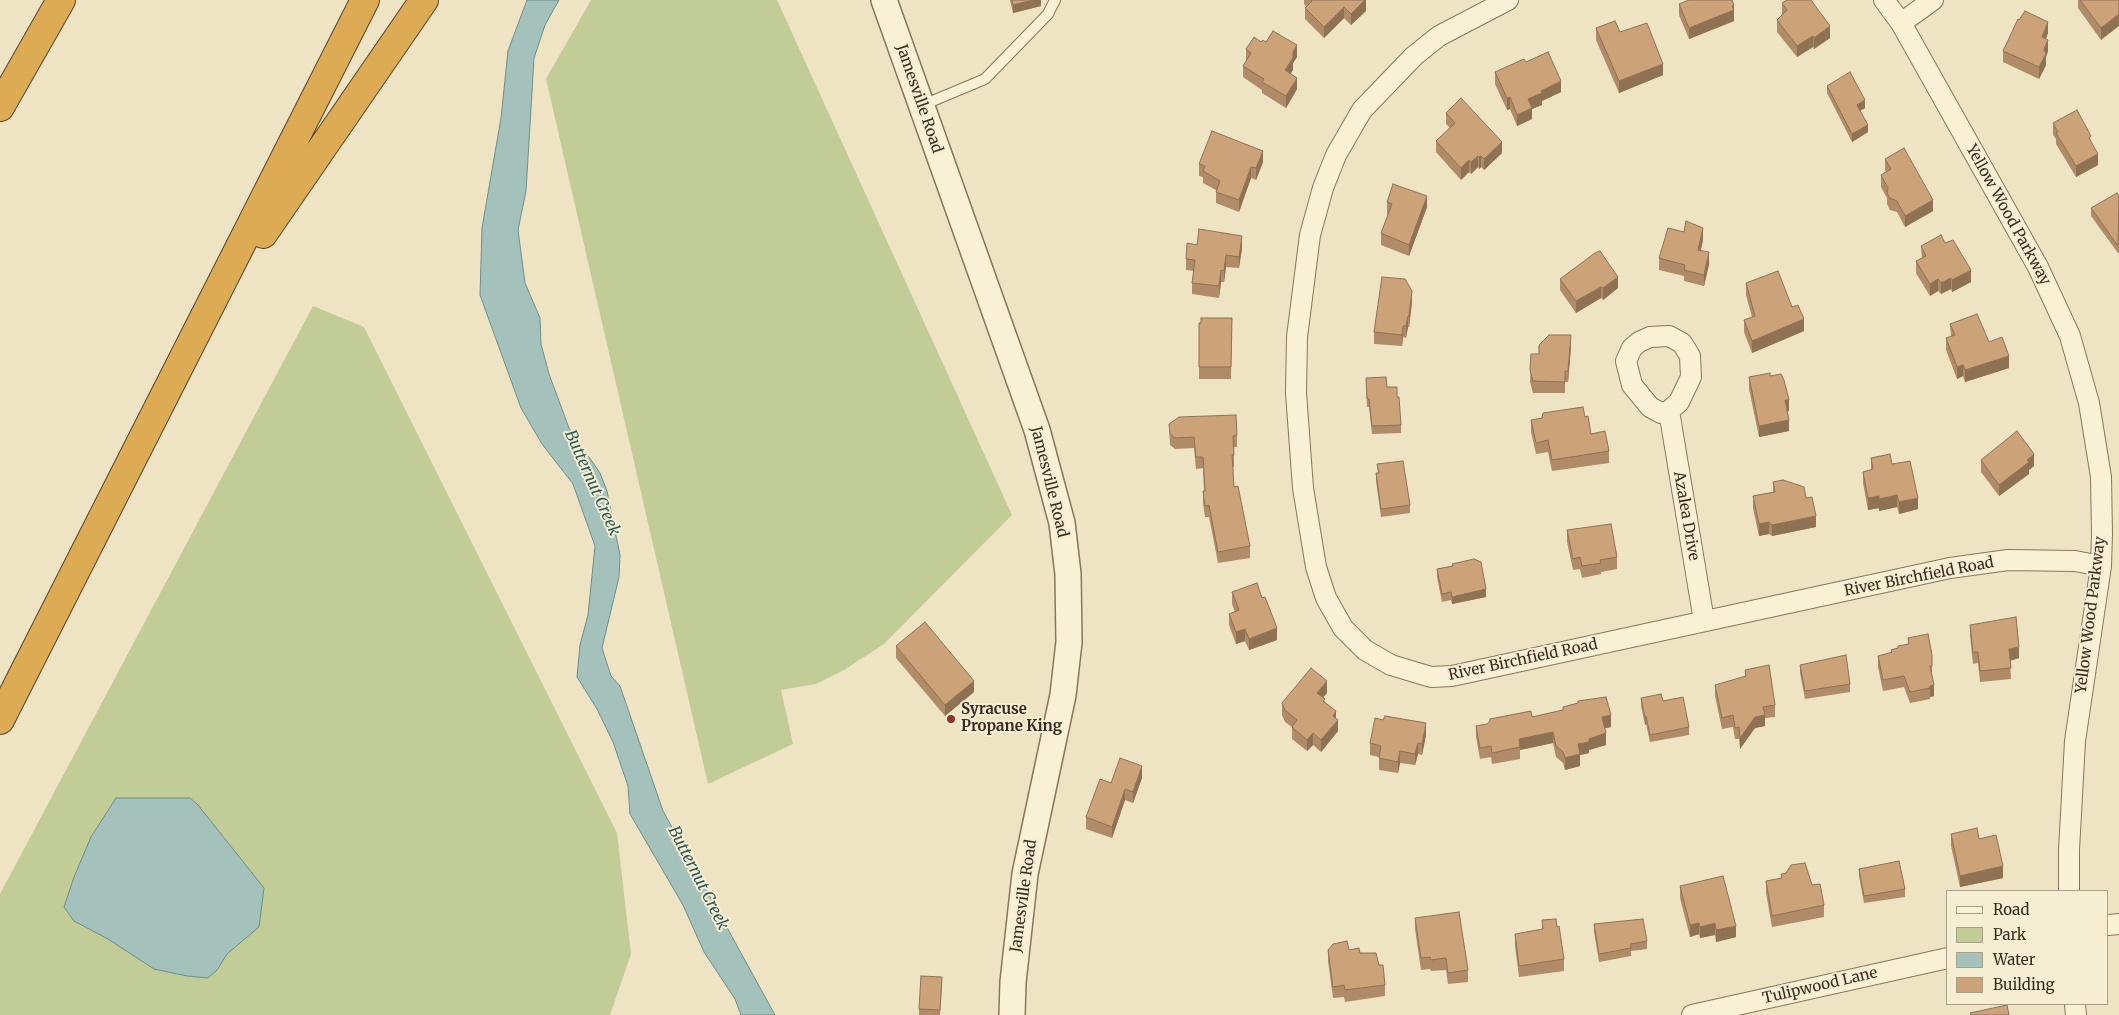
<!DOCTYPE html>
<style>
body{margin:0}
#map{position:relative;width:2119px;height:1015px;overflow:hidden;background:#eee4c3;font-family:Merriweather,serif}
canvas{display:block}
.legend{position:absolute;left:1946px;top:890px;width:162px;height:115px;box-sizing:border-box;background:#f5eed2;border:1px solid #a9a08a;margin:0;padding:6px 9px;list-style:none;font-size:15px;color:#382c1e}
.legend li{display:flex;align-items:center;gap:10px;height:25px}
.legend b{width:25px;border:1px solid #a9a08a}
</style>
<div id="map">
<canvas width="2119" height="1015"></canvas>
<ul class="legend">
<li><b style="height:6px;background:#f9f1d6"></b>Road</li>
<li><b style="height:14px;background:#c2cc96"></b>Park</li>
<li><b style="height:14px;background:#a5c1bb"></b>Water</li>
<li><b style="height:14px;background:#cca278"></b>Building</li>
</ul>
</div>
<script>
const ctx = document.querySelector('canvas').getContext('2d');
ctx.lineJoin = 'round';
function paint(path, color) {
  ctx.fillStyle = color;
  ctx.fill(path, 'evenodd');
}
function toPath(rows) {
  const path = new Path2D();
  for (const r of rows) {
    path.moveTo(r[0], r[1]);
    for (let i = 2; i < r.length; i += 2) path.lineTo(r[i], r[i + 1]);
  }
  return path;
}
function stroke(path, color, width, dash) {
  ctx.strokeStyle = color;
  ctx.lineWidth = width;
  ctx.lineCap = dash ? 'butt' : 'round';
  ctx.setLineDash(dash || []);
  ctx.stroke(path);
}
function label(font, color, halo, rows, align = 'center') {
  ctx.font = font + ' Merriweather,serif';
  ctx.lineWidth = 4;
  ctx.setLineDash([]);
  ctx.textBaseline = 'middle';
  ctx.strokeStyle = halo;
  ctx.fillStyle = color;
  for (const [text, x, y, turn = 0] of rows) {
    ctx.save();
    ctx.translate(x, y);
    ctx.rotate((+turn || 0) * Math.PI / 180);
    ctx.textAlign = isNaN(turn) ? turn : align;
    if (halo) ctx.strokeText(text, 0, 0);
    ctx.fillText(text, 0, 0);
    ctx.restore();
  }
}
paint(toPath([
 [591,0,777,0,1012,515,884,644,844,670,816,684,781,690,793,744,708,784,546,79],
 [313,306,364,327,617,833,631,954,610,1015,0,1015,0,894]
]), '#c2cc96');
const water = toPath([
 [527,0,559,0,545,25,534,58,526,191,518,230,525,283,540,318,541,344,549,374,569,428,600,473,607,491,620,555,619,577,602,648,611,676,620,686,663,811,775,1015,741,1015,735,999,704,952,683,905,630,814,628,786,613,742,597,709,577,677,580,645,588,615,595,546,573,484,542,444,521,408,480,295,482,228,501,118,508,51,527,0],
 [116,798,190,798,198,805,264,888,259,927,227,954,217,970,208,978,187,976,154,969,108,939,74,921,64,907,74,877,91,837,116,798]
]);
paint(water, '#a5c1bb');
stroke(water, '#6c8f89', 1);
const service = toPath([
 [923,105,985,79,1048,14,1055,0]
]);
const minor = toPath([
 [1508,0,1439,36,1414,56,1362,110,1336,155,1323,188,1310,235,1297,337,1296,393,1303,488,1316,567,1326,598,1343,628,1365,650,1391,665,1431,677,1452,676,1950,568,2008,560,2075,561,2101,566],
 [1884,0,1901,23,2038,267,2070,336,2089,403,2101,477,2102,534,2101,566,2075,741,2069,850,2069,891],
 [1901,23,1933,0],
 [1669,336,1682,343,1690,356,1691,377,1679,402,1669,411,1661,413,1650,407,1632,385,1626,361,1632,348,1639,342,1650,337,1669,336],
 [1669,411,1704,621],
 [2108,925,2119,924],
 [2075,1004,2076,1015],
 [1692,1015,1948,958]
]);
const tertiary = toPath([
 [884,0,1037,430,1062,523,1068,574,1069,642,1063,695,1025,874,1013,982,1012,1015]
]);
const motorway = toPath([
 [0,107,61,0],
 [263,234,424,0],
 [0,720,365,0]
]);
stroke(service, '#88765a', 12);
stroke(minor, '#88765a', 22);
stroke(tertiary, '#88765a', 28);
stroke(motorway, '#56432e', 30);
stroke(service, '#f9f1d6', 10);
stroke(minor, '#f9f1d6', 20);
stroke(tertiary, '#f9f1d6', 25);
stroke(motorway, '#ddab53', 28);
paint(toPath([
 [1010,0,1041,0,1041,6,1013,13],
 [1304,0,1366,0,1366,11,1351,25,1344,18,1324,38,1305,19,1305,8,1306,6,1304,4],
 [2078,0,2119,0,2101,40,2078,8],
 [1782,3,1830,38,1814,49,1813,47,1797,57,1777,32,1777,20,1782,15],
 [1679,4,1734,17,1734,21,1689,39,1679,15],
 [1596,28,1620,32,1663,75,1619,93,1596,40],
 [2048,33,2046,39,2048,51,2046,57,2046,65,2039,79,2003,62,2003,51],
 [1261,42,1297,57,1293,63,1293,70,1290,74,1297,89,1286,108,1262,93,1262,90,1243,77,1243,66,1246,61,1246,49],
 [1526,62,1561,92,1542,101,1542,105,1532,109,1532,119,1517,126,1510,109,1507,110,1495,84,1495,72],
 [1827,86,1865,108,1860,111,1868,132,1852,142,1827,93],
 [1446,113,1502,153,1484,170,1481,167,1479,169,1478,167,1471,174,1469,172,1461,180,1436,152,1436,141,1450,128,1446,124],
 [2053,123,2091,141,2098,165,2076,177,2056,144,2056,139,2053,135],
 [1885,159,1933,211,1905,227,1897,212,1890,210,1887,204,1887,198,1881,187,1881,175,1886,172,1885,170],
 [1263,162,1256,180,1251,178,1239,212,1216,203,1216,190,1203,183,1203,177,1199,176,1199,164],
 [2119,196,2119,253,2118,253,2091,216,2091,208],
 [1387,202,1427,207,1409,256,1381,245,1381,233,1388,214,1387,214],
 [1703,240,1701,250,1709,264,1704,286,1684,281,1684,276,1659,270,1659,258],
 [1945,243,1971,282,1952,292,1951,289,1941,294,1938,291,1930,296,1916,273,1916,261,1922,258,1921,246],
 [1197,245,1242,248,1239,268,1226,267,1224,282,1221,282,1219,298,1192,294,1192,283,1194,271,1186,270,1186,259],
 [1560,279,1618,288,1603,300,1601,298,1576,313,1560,290],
 [1746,283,1792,307,1804,331,1752,353,1744,332,1744,320,1752,317,1746,295],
 [1412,302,1409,327,1408,327,1406,338,1403,337,1402,346,1374,344,1374,332],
 [1232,318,1231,379,1199,379,1199,323],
 [1950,324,1989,342,2009,368,1965,382,1963,376,1957,379,1946,350,1946,338,1951,337],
 [1571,347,1568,382,1565,382,1565,393,1533,393,1530,382,1531,354,1539,354],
 [1770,376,1789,411,1787,411,1789,431,1759,437,1749,389,1749,377],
 [1366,385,1387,387,1397,397,1401,425,1401,433,1372,434,1369,407,1367,407],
 [1585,417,1591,434,1609,451,1609,463,1552,471,1548,452,1536,454,1531,432,1531,420],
 [1169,424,1237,435,1237,447,1234,447,1234,467,1233,467,1234,487,1250,546,1250,558,1218,563,1209,517,1205,517,1203,503,1203,491,1204,491,1203,468,1196,469,1194,448,1175,449,1170,445],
 [1871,458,1892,464,1918,509,1899,514,1897,507,1879,511,1879,508,1868,510,1863,483,1863,472,1871,470],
 [1981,460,2034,466,2029,470,2029,474,1999,496,1981,472],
 [1377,464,1410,505,1410,513,1381,517,1376,481,1376,473,1378,473],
 [1773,482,1806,498,1816,527,1772,536,1769,534,1759,536,1753,508,1753,496,1773,492],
 [1567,530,1617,557,1617,569,1601,572,1601,574,1582,578,1580,569,1573,570,1567,542],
 [1452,564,1486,597,1452,604,1451,600,1442,602,1437,577,1437,569,1452,566],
 [1232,592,1262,598,1277,640,1249,650,1245,641,1236,644,1229,625,1229,614,1235,612,1232,604],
 [1970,625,2019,658,2010,661,2011,679,1980,682,1978,663,1973,664,1970,636],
 [1908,638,1932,655,1932,676,1934,696,1930,697,1930,699,1910,703,1904,687,1883,691,1878,667,1878,656,1889,653,1891,652,1891,650,1908,644],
 [896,646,974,692,945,716,896,658],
 [1800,665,1850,684,1850,692,1805,699,1800,673],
 [1745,670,1775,705,1775,717,1765,718,1765,726,1755,728,1740,749,1739,739,1735,739,1733,727,1722,729,1715,696,1715,685,1745,677],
 [1327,693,1323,697,1325,702,1336,718,1338,731,1321,752,1313,745,1307,751,1292,739,1292,727,1285,722,1282,715,1282,703],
 [1641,698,1689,727,1689,735,1650,742,1646,724,1645,725,1641,706],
 [1578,701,1611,727,1605,728,1606,745,1589,750,1589,753,1580,755,1580,766,1565,770,1563,763,1556,757,1553,743,1520,750,1520,759,1492,764,1491,757,1480,759,1476,737,1476,726,1487,724,1490,722,1490,719,1532,717,1563,710,1563,707,1578,703],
 [1426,735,1422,755,1418,754,1415,765,1400,763,1398,773,1379,770,1379,757,1370,755,1370,743],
 [1142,778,1133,803,1125,800,1112,838,1086,829,1086,817,1111,783],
 [1951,834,1979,839,2003,878,1960,887,1951,846],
 [1859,869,1905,889,1905,897,1864,903,1859,876],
 [1781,874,1812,885,1824,905,1824,917,1772,927,1766,893,1766,881,1781,878],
 [1680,886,1736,937,1716,942,1715,935,1700,938,1699,934,1690,937,1680,898],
 [1415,918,1468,970,1468,982,1448,984,1446,970,1431,971,1430,969,1421,970,1415,929],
 [1542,920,1557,927,1564,959,1564,971,1519,977,1515,946,1515,934,1542,929],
 [1594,924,1647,941,1647,949,1631,951,1631,956,1599,962,1594,932],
 [1328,950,1349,950,1360,953,1385,985,1385,996,1345,1002,1344,997,1333,998,1328,961],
 [942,985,940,1015,919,1015,919,1009]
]), '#af8b67');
paint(toPath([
 [1034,0,1041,0,1041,6,1013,13,1013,5],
 [1365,0,1366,0,1366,11,1351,25,1351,14],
 [1734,5,1734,21,1689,39,1689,28],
 [1344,7,1344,18,1324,38,1324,27],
 [2119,14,2119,26,2101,40,2101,28],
 [2048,22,2048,33,2042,48,2042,37],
 [1830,26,1830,38,1814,49,1814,38],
 [1813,36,1813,47,1797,57,1797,46],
 [2048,40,2048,51,2046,57,2046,65,2039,79,2039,67,2044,49],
 [1297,45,1297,57,1293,63,1293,70,1285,82,1285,70,1293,52],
 [1663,64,1663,75,1619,93,1619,81],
 [1297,78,1297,89,1286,108,1286,96],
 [1561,81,1561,92,1542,101,1542,105,1532,109,1532,119,1517,126,1517,115,1528,99,1541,91],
 [1510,97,1510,109,1507,110,1507,98],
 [1865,100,1865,108,1857,112,1857,105],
 [1868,125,1868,132,1852,142,1852,134],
 [1502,142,1502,153,1484,170,1484,159],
 [1263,151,1263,162,1256,180,1256,168],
 [2098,154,2098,165,2076,177,2076,166],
 [1478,156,1478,167,1471,174,1471,162],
 [1481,156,1481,167,1479,169,1479,157],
 [1469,160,1469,172,1461,180,1461,168],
 [1251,167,1251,178,1239,212,1239,200],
 [1427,196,1427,207,1409,256,1409,245],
 [1933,200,1933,211,1905,227,1905,216],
 [1703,228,1703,240,1698,261,1698,250],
 [1242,236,1242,248,1239,268,1239,257],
 [1709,252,1709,264,1704,286,1704,275],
 [1226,255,1226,267,1224,282,1224,271],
 [1221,270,1221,282,1219,298,1219,286],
 [1971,270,1971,282,1952,292,1952,280],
 [1618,277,1618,288,1603,300,1603,288],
 [1951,278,1951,289,1941,294,1941,283],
 [1938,279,1938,291,1930,296,1930,284],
 [1601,287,1601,298,1576,313,1576,301],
 [1412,291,1412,302,1409,327,1409,316],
 [1408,316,1408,327,1406,338,1406,326],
 [1804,319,1804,331,1752,353,1752,341],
 [1403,326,1403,337,1402,346,1402,335],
 [1571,335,1571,347,1568,382,1568,371],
 [2009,356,2009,368,1965,382,1965,370],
 [1963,365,1963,376,1957,379,1957,367],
 [1785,400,1789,400,1789,411,1785,412],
 [1789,420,1789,431,1759,437,1759,426],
 [2034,454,2034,466,2029,470,2029,474,1999,496,1999,485,2027,460],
 [1897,495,1897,507,1879,511,1879,499],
 [1879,496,1879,508,1868,510,1868,498],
 [1918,498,1918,509,1899,514,1899,502],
 [1816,516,1816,527,1772,536,1772,525],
 [1769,522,1769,534,1759,536,1759,524],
 [1486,589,1486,597,1452,604,1452,597],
 [1277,628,1277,640,1249,650,1249,639],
 [1245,629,1245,641,1236,644,1236,632],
 [2019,647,2019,658,2009,661,2009,649],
 [974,681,974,692,945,716,945,705],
 [1327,681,1327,693,1317,704,1317,693],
 [1934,685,1934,696,1930,697,1930,686],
 [1336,711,1336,722,1338,720,1338,731,1321,752,1321,740,1333,716],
 [1611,715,1611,727,1602,729,1602,717],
 [1765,715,1765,726,1755,728,1740,749,1740,738,1755,717],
 [1646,716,1646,724,1645,725,1645,717],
 [1426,723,1426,735,1422,755,1422,744],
 [1553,732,1553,743,1520,750,1519,739],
 [1313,733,1313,745,1307,751,1307,740],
 [1606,733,1606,745,1589,750,1589,753,1580,755,1580,766,1565,770,1565,758,1578,744,1589,739],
 [1418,743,1418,754,1415,765,1415,754],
 [1400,751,1400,763,1398,773,1398,762],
 [1142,766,1142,778,1133,803,1133,792],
 [1125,789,1125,800,1112,838,1112,827],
 [2003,866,2003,878,1960,887,1960,876],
 [1699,923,1699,934,1690,937,1690,925],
 [1715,923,1715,935,1700,938,1700,927],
 [1736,926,1736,937,1716,942,1716,930]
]), '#8f7154');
const building = toPath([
 [1012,0,1034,0,1013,5,1012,0],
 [1311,0,1365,0,1351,14,1344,7,1324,27,1305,8,1312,1,1311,0],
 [1689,0,1732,0,1734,5,1732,6,1734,10,1689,28,1679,4,1689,0],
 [1787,0,1811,0,1830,26,1814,38,1813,36,1797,46,1777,20,1787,10,1782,3,1787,0],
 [2080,0,2119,0,2119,14,2101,28,2080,0],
 [2025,11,2048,22,2042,37,2048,40,2044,49,2046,54,2039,67,2003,51,2018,19,2019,20,2025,11],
 [1615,21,1620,32,1647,23,1663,64,1619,81,1596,28,1615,21],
 [1273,31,1297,45,1293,52,1293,58,1285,70,1297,78,1286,96,1262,82,1264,79,1243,66,1251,53,1246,49,1254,37,1261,42,1263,40,1266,42,1273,31],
 [1548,52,1561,81,1541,91,1542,93,1528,99,1532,108,1517,115,1510,97,1507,98,1495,72,1524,59,1526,62,1548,52],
 [1850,72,1865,100,1857,105,1868,125,1852,134,1827,86,1850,72],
 [1461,98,1502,142,1484,159,1481,156,1479,157,1478,156,1471,162,1469,160,1461,168,1436,141,1455,123,1446,113,1461,98],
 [2077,110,2091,136,2089,138,2098,154,2076,166,2056,133,2058,132,2053,123,2077,110],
 [1212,131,1263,151,1256,168,1251,167,1239,200,1216,192,1220,181,1203,171,1205,166,1199,164,1212,131],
 [1904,148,1933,200,1905,216,1897,201,1890,198,1887,193,1888,188,1881,175,1891,169,1885,159,1904,148],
 [1393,184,1427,196,1409,245,1381,233,1392,204,1387,202,1393,184],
 [2117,193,2119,196,2118,246,2091,208,2117,193],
 [1686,221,1703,228,1698,250,1709,252,1704,275,1684,270,1685,265,1659,258,1668,228,1684,232,1686,221],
 [1199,229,1242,236,1239,257,1226,255,1224,271,1221,270,1219,286,1192,283,1195,260,1186,259,1187,243,1197,245,1199,229],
 [1941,235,1945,243,1953,240,1971,270,1952,280,1951,278,1941,283,1938,279,1930,284,1916,261,1926,256,1921,246,1941,235],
 [1600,251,1618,277,1603,288,1601,287,1576,301,1560,279,1595,253,1600,251],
 [1778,271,1792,307,1798,305,1804,319,1752,341,1744,320,1755,316,1746,283,1778,271],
 [1382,277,1405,279,1412,291,1409,316,1408,316,1406,326,1403,326,1402,335,1374,332,1382,277],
 [1977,314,1989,342,2002,337,2009,356,1965,370,1963,365,1957,367,1946,338,1955,335,1950,324,1977,314],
 [1201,318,1232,318,1231,367,1199,367,1199,323,1201,323,1201,318],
 [1549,335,1571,335,1568,371,1565,371,1565,382,1533,381,1530,370,1531,354,1539,354,1539,345,1549,335],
 [1770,373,1770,376,1781,374,1784,380,1789,400,1785,400,1789,420,1759,426,1749,377,1770,373],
 [1386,377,1387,387,1397,387,1397,397,1399,397,1401,425,1372,426,1369,399,1367,399,1366,378,1386,377],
 [1583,407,1585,417,1588,416,1591,434,1605,431,1609,451,1552,460,1548,440,1536,443,1531,420,1542,418,1543,413,1583,407],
 [1236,415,1237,435,1233,436,1234,455,1232,455,1234,487,1238,486,1250,546,1218,552,1209,505,1205,506,1203,491,1205,491,1203,457,1196,457,1194,437,1175,438,1170,434,1169,424,1179,417,1236,415],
 [2017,431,2034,454,2027,460,2029,462,1999,485,1981,460,2017,431],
 [1890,454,1892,464,1910,461,1918,498,1899,502,1897,495,1879,499,1879,496,1868,498,1863,472,1873,469,1871,458,1890,454],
 [1403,461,1410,505,1381,509,1376,473,1379,473,1377,464,1403,461],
 [1783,480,1804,487,1806,498,1812,497,1816,516,1772,525,1769,522,1759,524,1753,496,1775,492,1773,482,1783,480],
 [1611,524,1617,557,1600,560,1601,563,1582,566,1580,557,1573,559,1567,530,1611,524],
 [1474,559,1481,562,1486,589,1452,597,1451,592,1442,594,1437,569,1453,566,1452,564,1474,559],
 [1257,583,1262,598,1265,597,1277,628,1249,639,1245,629,1236,632,1229,614,1239,610,1232,592,1257,583],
 [2016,617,2019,647,2009,649,2011,668,1980,671,1978,652,1973,652,1970,625,2016,617],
 [925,622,974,681,945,705,896,646,925,622],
 [1928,634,1932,655,1932,666,1930,666,1934,685,1930,686,1930,688,1910,692,1904,676,1883,680,1878,656,1889,653,1892,652,1891,650,1898,648,1898,646,1909,644,1908,638,1928,634],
 [1846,655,1850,684,1805,691,1800,665,1846,655],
 [1769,665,1775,705,1763,707,1765,715,1755,717,1740,738,1739,727,1735,728,1733,715,1722,718,1715,685,1746,676,1745,670,1769,665],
 [1311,668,1327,681,1317,693,1325,699,1323,701,1336,711,1333,716,1338,720,1321,740,1313,733,1307,740,1292,727,1297,720,1285,710,1282,703,1311,668],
 [1661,694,1663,701,1683,697,1689,727,1650,735,1646,716,1645,717,1641,698,1661,694],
 [1606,697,1611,715,1602,717,1606,733,1589,739,1589,742,1578,744,1580,754,1565,758,1563,752,1556,746,1553,732,1519,739,1520,747,1492,753,1491,746,1480,748,1476,726,1487,724,1490,721,1490,719,1531,711,1532,717,1563,710,1563,707,1578,703,1578,701,1606,697],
 [1385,716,1426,723,1422,744,1418,743,1415,754,1400,751,1398,762,1379,758,1381,746,1370,743,1375,718,1383,720,1385,716],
 [1120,758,1142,766,1133,792,1125,789,1112,827,1086,817,1100,779,1111,783,1120,758],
 [1977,828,1979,839,1996,835,2003,866,1960,876,1951,834,1977,828],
 [1899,861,1905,889,1864,896,1859,869,1899,861],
 [1805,863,1812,885,1820,884,1824,905,1772,916,1766,881,1782,878,1781,874,1786,873,1791,865,1805,863],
 [1723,876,1736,926,1716,930,1715,923,1700,927,1699,923,1690,925,1680,886,1723,876],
 [1459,912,1468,970,1448,973,1446,958,1431,960,1430,957,1421,958,1415,918,1459,912],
 [1556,919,1557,927,1559,926,1564,959,1519,966,1515,934,1543,929,1542,920,1556,919],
 [1643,919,1647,941,1631,944,1631,948,1599,954,1594,924,1643,919],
 [1347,941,1349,950,1359,948,1360,953,1376,953,1379,965,1383,965,1385,985,1345,990,1344,985,1333,987,1328,950,1333,944,1347,941],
 [921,976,942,977,940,1010,919,1009,921,976],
 [2007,1005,2009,1015,1971,1015,1970,1013,2007,1005]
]);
paint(building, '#cca278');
stroke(building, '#8f7154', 1);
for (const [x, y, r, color] of [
 [951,719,5,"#97312a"]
]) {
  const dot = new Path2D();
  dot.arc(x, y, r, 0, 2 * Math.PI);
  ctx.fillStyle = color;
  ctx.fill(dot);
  stroke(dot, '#f5eed2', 2);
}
label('15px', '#382c1e', '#f5eed2', [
 ["Jamesville Road",919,99,71],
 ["Yellow Wood Parkway",2008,215,61],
 ["Jamesville Road",1049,482,76],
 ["Azalea Drive",1686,516,80],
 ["River Birchfield Road",1919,577,-11],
 ["Yellow Wood Parkway",2091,615,-83],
 ["River Birchfield Road",1523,660,-12],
 ["Jamesville Road",1024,896,-82],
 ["Tulipwood Lane",1820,986,-13]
]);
label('bold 15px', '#382c1e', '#f5eed2', [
 ["Syracuse",961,710],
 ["Propane King",961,727]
], 'left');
label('italic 16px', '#2d5758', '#f5eed2', [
 ["Butternut Creek",592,483,66],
 ["Butternut Creek",698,878,63]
]);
</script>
